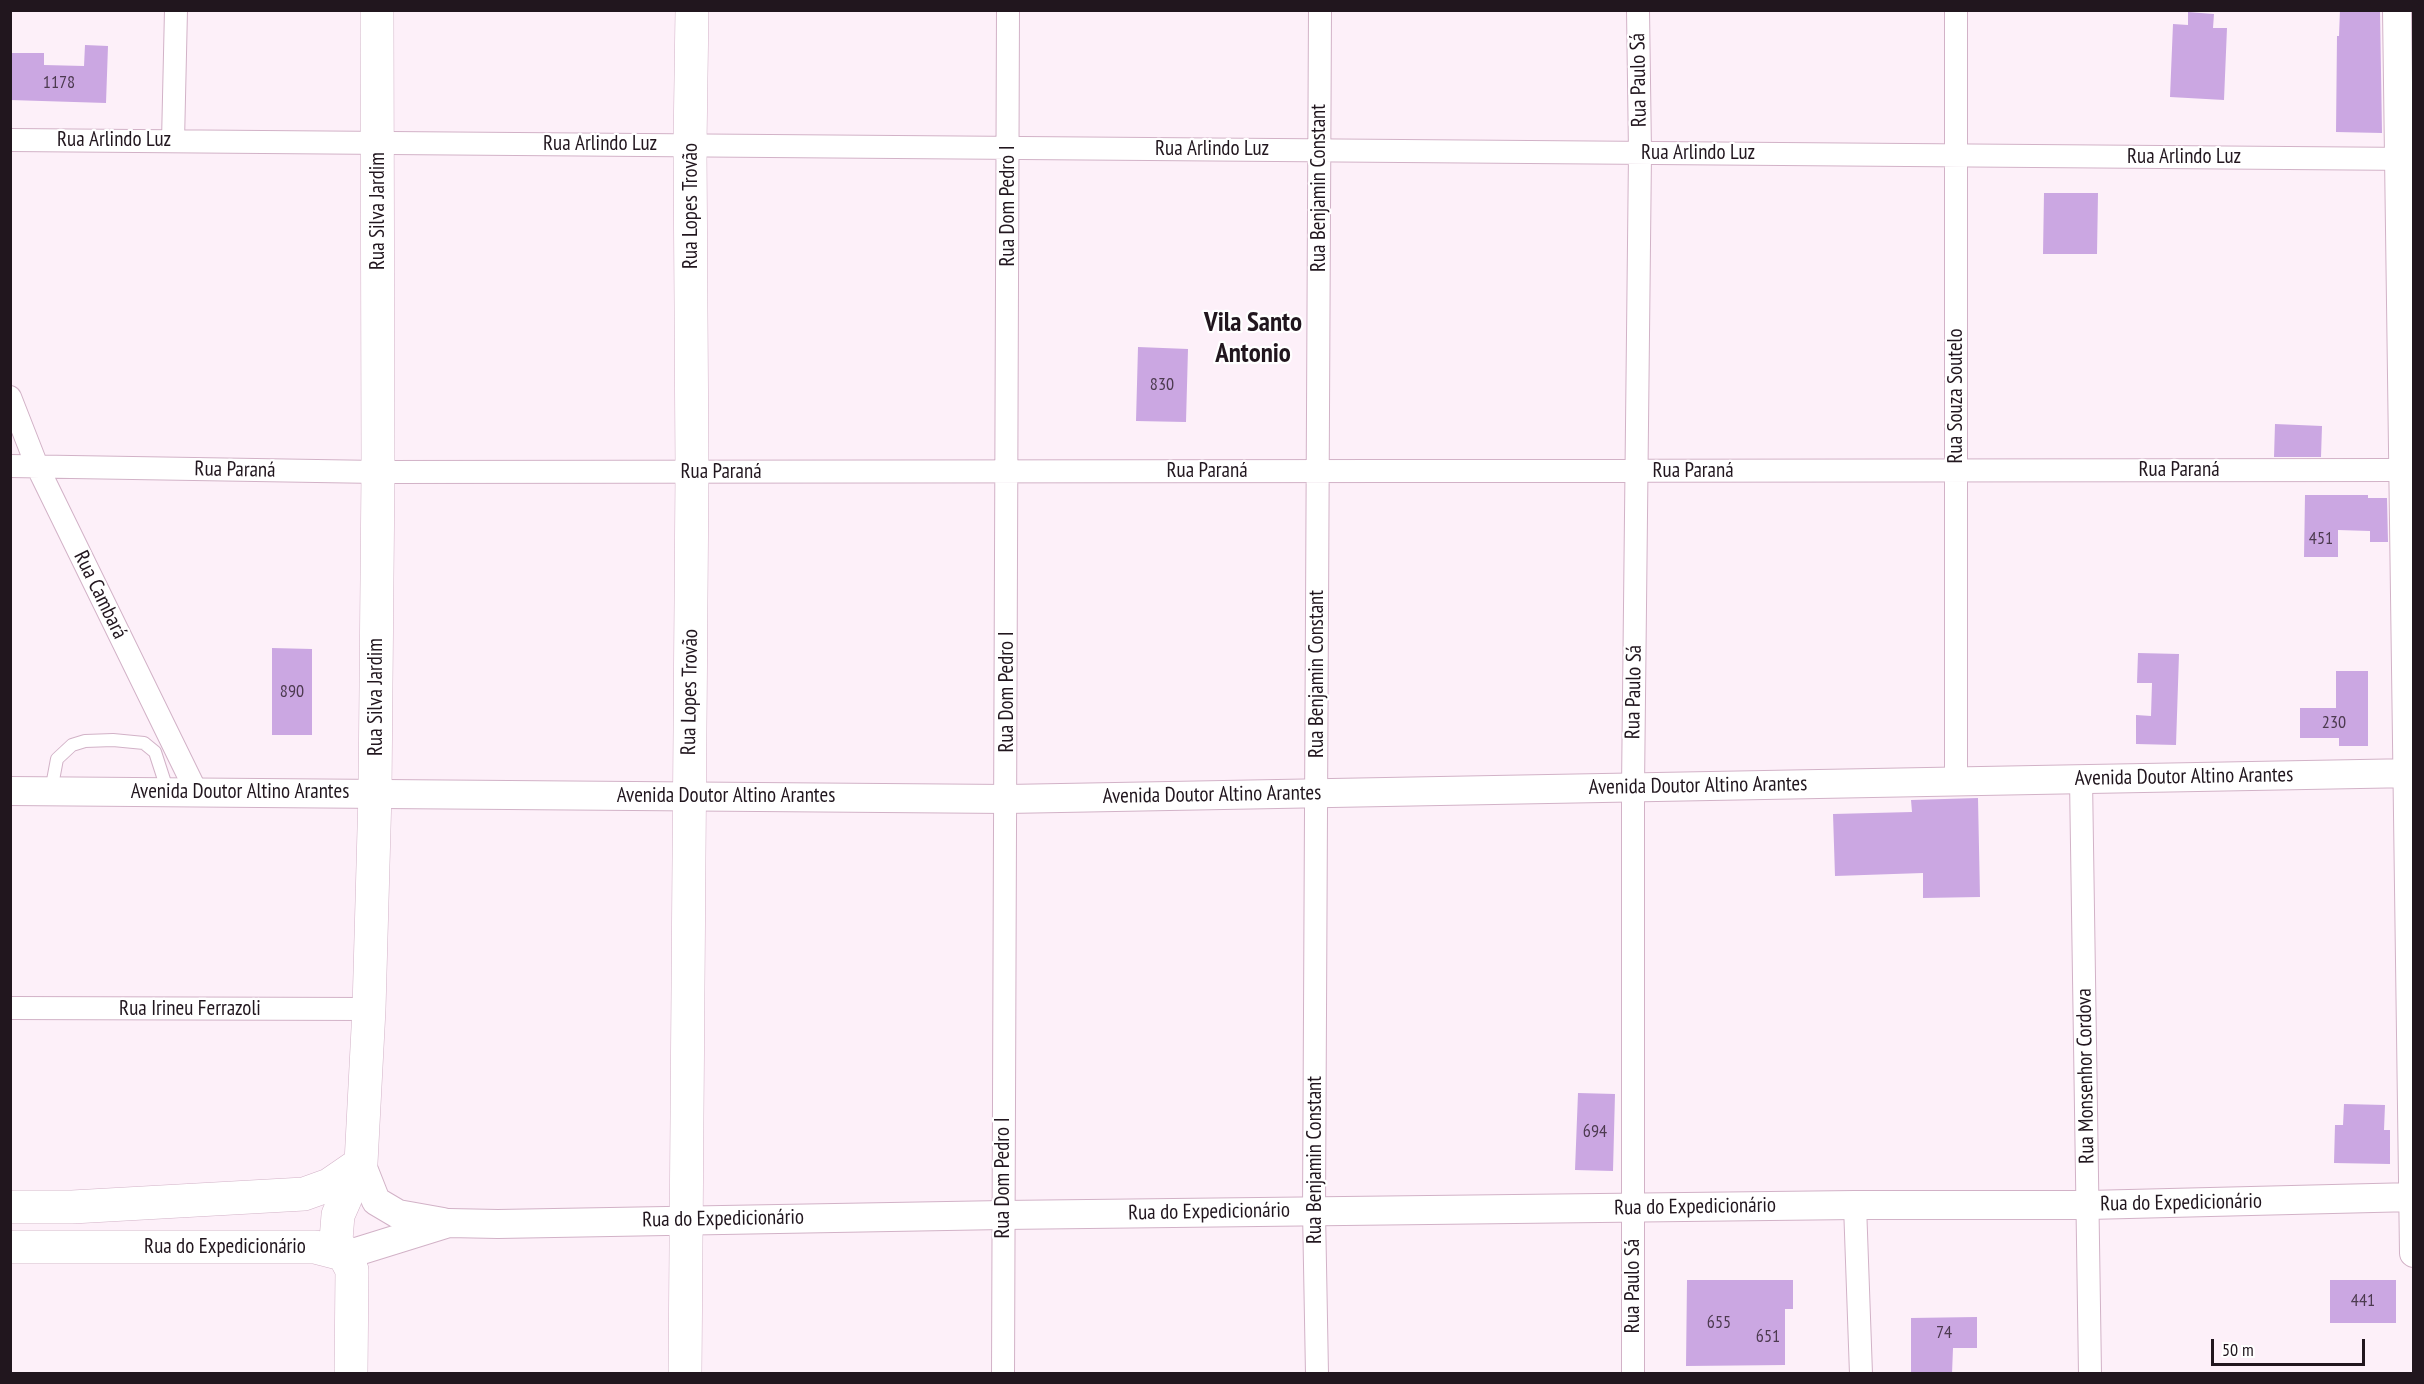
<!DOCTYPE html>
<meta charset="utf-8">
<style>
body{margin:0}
#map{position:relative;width:2424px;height:1384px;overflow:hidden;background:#fdf0f9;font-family:"PT Sans Narrow",sans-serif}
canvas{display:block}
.frame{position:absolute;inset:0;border:12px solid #21161e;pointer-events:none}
.scale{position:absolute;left:2211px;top:1339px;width:154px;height:27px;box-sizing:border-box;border:3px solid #21161e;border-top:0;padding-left:8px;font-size:18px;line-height:21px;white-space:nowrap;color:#21161e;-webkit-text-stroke:4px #fff;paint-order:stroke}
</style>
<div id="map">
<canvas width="2424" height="1384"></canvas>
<div class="frame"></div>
<div class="scale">50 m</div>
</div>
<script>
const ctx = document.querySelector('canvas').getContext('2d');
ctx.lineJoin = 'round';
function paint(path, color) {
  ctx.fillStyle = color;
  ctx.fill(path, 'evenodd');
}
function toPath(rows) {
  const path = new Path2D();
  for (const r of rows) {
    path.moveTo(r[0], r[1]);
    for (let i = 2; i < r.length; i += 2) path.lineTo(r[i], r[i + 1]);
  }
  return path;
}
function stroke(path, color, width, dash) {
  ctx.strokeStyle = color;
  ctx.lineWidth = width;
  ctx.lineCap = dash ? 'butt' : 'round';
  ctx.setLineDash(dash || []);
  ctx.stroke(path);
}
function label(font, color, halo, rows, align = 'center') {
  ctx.font = font + ' "PT Sans Narrow",sans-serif';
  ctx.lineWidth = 4.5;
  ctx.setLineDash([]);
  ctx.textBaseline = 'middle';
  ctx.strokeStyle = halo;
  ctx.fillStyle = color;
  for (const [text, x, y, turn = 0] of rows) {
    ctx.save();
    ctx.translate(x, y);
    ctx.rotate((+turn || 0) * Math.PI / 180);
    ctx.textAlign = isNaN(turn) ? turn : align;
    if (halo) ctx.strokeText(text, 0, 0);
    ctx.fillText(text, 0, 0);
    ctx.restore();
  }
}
paint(toPath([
 [2340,10,2380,10,2382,133,2336,132,2337,36,2339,36],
 [2188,12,2214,14,2213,28,2227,28,2224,100,2170,97,2173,24,2188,25],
 [85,45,108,46,106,103,10,100,10,53,44,53,44,65,84,66],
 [2044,193,2098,193,2097,254,2043,254],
 [1138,347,1188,349,1186,422,1136,421],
 [2275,424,2322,426,2321,457,2274,457],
 [2305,495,2368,495,2368,498,2387,498,2388,542,2370,542,2370,531,2338,530,2338,557,2304,557],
 [272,648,312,649,312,735,272,735],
 [2138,653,2179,654,2176,745,2136,744,2136,715,2151,716,2152,683,2137,683],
 [2336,671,2368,671,2368,746,2339,746,2339,738,2300,738,2300,708,2336,708],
 [1978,798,1980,897,1923,898,1923,873,1835,876,1833,814,1912,812,1911,800],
 [1578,1093,1615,1094,1613,1171,1575,1170],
 [2344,1104,2385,1105,2384,1130,2390,1130,2390,1164,2334,1163,2335,1125,2343,1125],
 [1687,1280,1793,1280,1793,1309,1785,1309,1785,1365,1686,1366],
 [2330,1280,2396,1280,2396,1323,2330,1323],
 [1977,1317,1977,1348,1953,1348,1952,1374,1911,1374,1911,1318]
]), '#cba7e2');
const service = toPath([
 [51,791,57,759,72,745,85,741,113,740,144,743,155,752,168,792]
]);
const minor = toPath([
 [1956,10,1956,781],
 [10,140,2414,159],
 [173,141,176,10],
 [10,397,37,466,196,791],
 [10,466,378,472,2403,470],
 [2081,779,2090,1374],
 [10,1008,369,1009],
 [1855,1205,1861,1374],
 [1003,1374,1008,10],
 [1317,1374,1314,1211,1320,10],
 [1633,1374,1633,787,1640,153,1638,10]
]);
const tertiary = toPath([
 [2397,10,2414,1253],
 [10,791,1007,799,2414,773],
 [361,1163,376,1201,398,1214,443,1222],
 [346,1255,449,1223,498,1224,1003,1215,1855,1205,2088,1205,2414,1197]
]);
const secondary = toPath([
 [10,1207,72,1207,304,1194,329,1185,361,1163],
 [10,1247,315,1247,346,1255],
 [351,1374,352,1270,336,1240,338,1215,361,1163,369,1009,375,793,378,472,377,10],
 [685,1374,692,472,690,145,692,10]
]);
stroke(service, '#d2b2c7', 14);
stroke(minor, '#d2b2c7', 24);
stroke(tertiary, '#d2b2c7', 30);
stroke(secondary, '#d2b2c7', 34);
stroke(service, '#fff', 12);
stroke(minor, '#fff', 22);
stroke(tertiary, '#fff', 28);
stroke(secondary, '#fff', 33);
label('18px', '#4c3a4f', null, [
 ["1178",59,83],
 ["830",1162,385],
 ["451",2321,539],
 ["890",292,692],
 ["230",2334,723],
 ["694",1595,1132],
 ["441",2363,1301],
 ["655",1719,1323],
 ["74",1944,1333],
 ["651",1768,1337]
]);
label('21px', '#21161e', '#fff', [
 ["Rua Paulo Sá",1639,80,-91],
 ["Rua Arlindo Luz",114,140],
 ["Rua Arlindo Luz",600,144],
 ["Rua Arlindo Luz",1212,149],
 ["Rua Arlindo Luz",1698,153],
 ["Rua Arlindo Luz",2184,157],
 ["Rua Benjamin Constant",1319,188,-90],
 ["Rua Lopes Trovão",691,206,-90],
 ["Rua Dom Pedro I",1008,206,-90],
 ["Rua Silva Jardim",378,211,-90],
 ["Rua Souza Soutelo",1956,396,-90],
 ["Rua Paraná",235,470,1],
 ["Rua Paraná",2179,470],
 ["Rua Paraná",1207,471],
 ["Rua Paraná",1693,471],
 ["Rua Paraná",721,472],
 ["Rua Cambará",100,595,64],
 ["Rua Benjamin Constant",1317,674,-90],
 ["Rua Lopes Trovão",690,692,-89],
 ["Rua Dom Pedro I",1007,692,-90],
 ["Rua Paulo Sá",1634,692,-89],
 ["Rua Silva Jardim",376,697,-90],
 ["Avenida Doutor Altino Arantes",2184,777,-1],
 ["Avenida Doutor Altino Arantes",1698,786,-1],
 ["Avenida Doutor Altino Arantes",240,792],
 ["Avenida Doutor Altino Arantes",1212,795,-1],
 ["Avenida Doutor Altino Arantes",726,796],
 ["Rua Irineu Ferrazoli",190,1009],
 ["Rua Monsenhor Cordova",2086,1076,-91],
 ["Rua Benjamin Constant",1315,1160,-90],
 ["Rua Dom Pedro I",1003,1178,-90],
 ["Rua do Expedicionário",2181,1203,-1],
 ["Rua do Expedicionário",1695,1207,-1],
 ["Rua do Expedicionário",1209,1212,-1],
 ["Rua do Expedicionário",723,1219,-1],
 ["Rua do Expedicionário",225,1247],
 ["Rua Paulo Sá",1633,1286,-90]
]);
label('bold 27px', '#21161e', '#fff', [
 ["Vila Santo",1253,323],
 ["Antonio",1253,354]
]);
</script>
